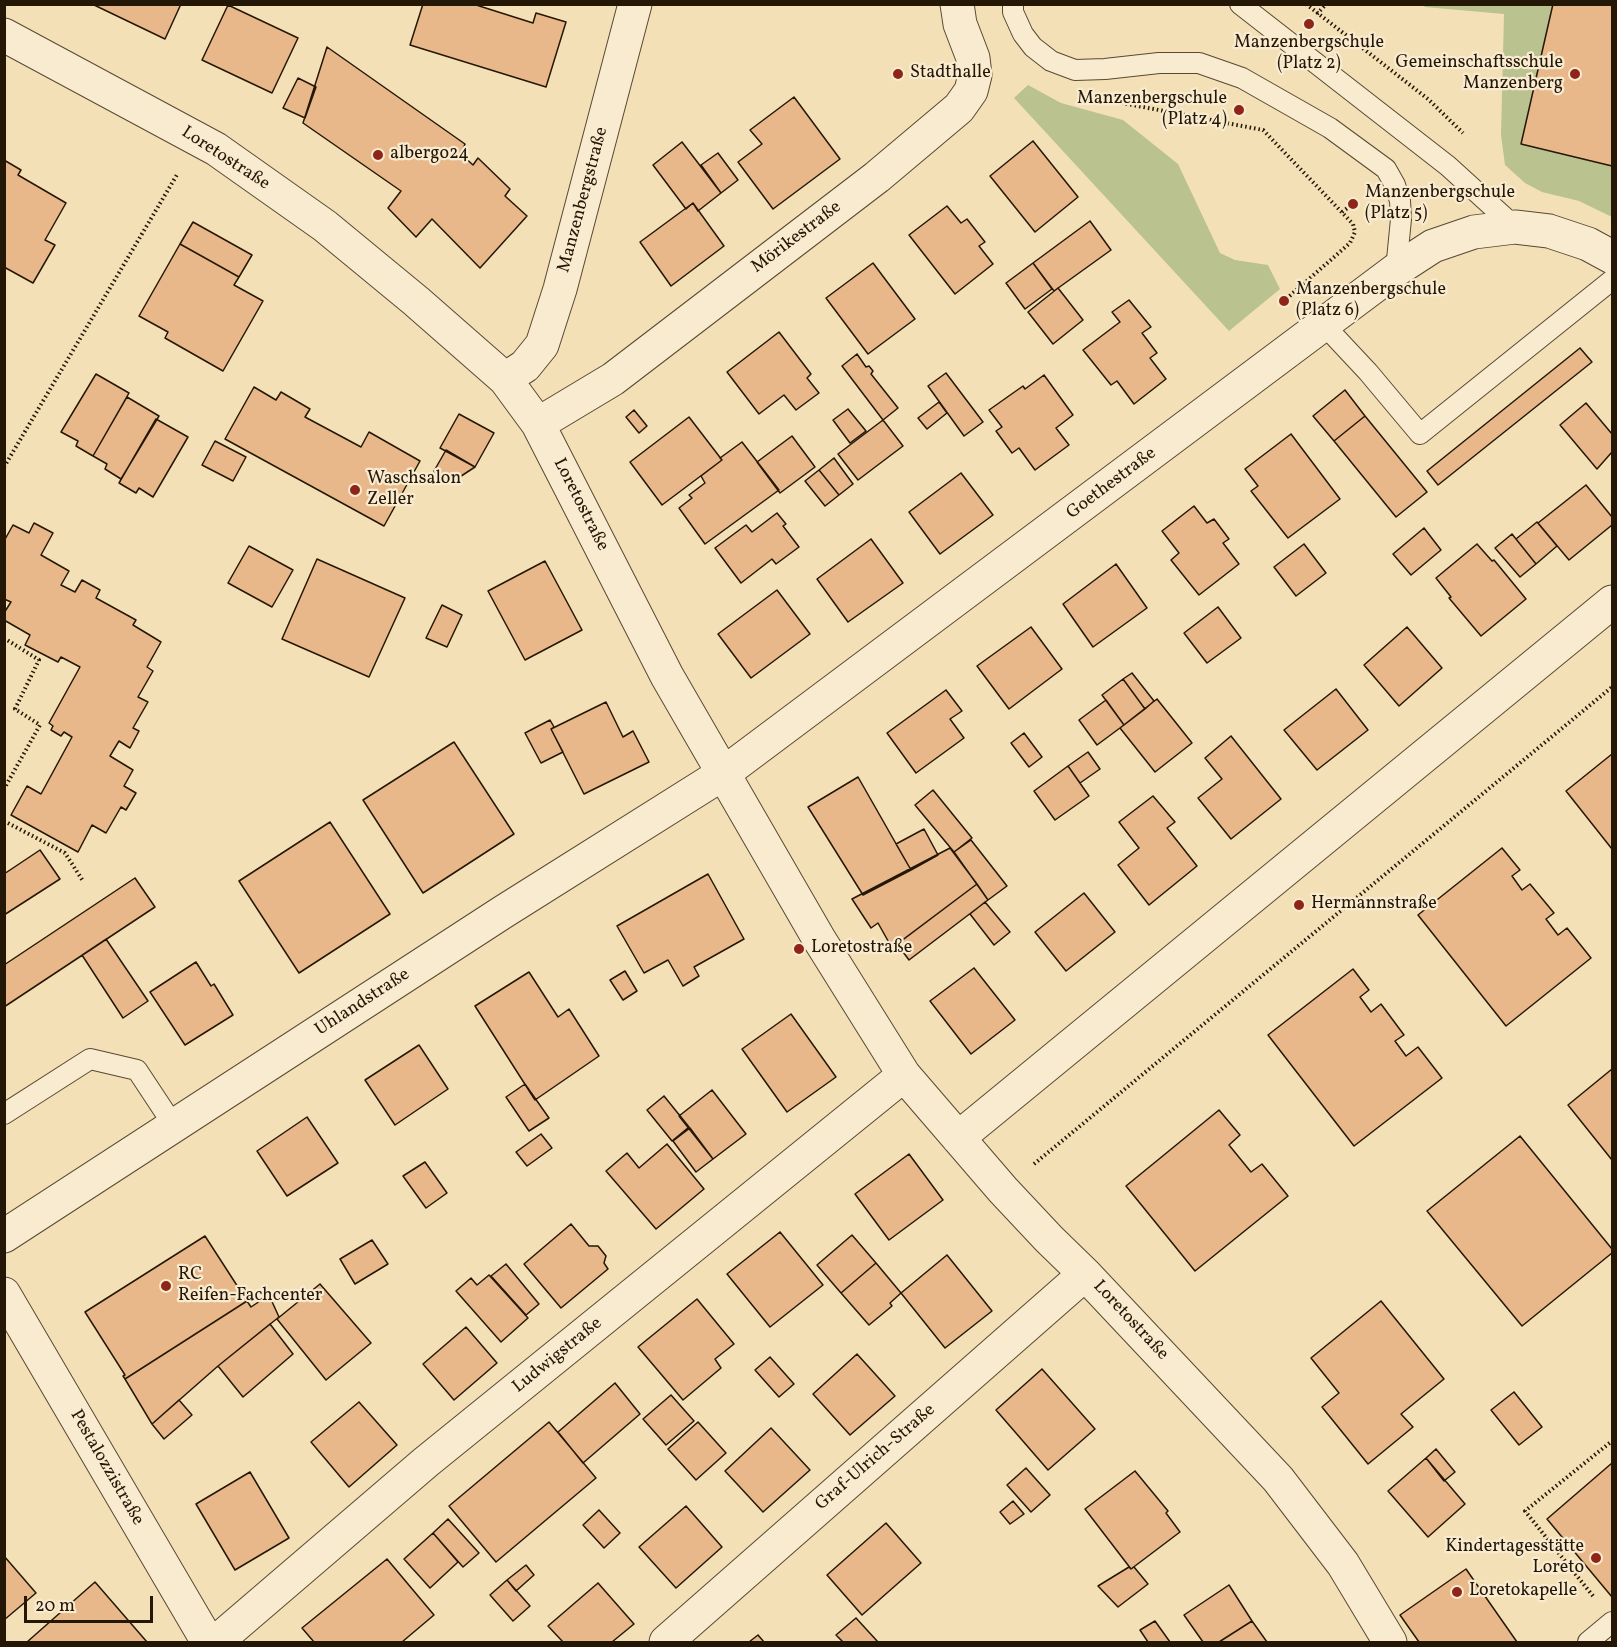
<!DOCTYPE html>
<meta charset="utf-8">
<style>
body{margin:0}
#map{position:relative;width:1617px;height:1647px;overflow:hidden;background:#f4e0b6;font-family:Vollkorn,serif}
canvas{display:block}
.frame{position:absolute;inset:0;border:6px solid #251706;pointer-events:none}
.scale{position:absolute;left:24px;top:1596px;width:129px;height:27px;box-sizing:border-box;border:3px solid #251706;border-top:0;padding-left:8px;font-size:18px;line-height:21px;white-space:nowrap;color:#251706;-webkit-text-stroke:4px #f8ebd0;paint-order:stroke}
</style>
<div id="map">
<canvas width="1617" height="1647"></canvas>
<div class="frame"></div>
<div class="scale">20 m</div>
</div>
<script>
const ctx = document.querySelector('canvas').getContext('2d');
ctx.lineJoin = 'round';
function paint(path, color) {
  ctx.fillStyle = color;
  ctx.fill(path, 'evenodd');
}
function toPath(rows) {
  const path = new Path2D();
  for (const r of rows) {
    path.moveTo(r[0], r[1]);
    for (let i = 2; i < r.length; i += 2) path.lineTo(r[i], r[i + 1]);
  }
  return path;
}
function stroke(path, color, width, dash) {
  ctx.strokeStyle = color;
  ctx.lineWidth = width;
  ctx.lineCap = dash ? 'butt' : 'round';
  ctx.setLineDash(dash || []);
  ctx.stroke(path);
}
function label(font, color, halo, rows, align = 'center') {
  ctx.font = font + ' Vollkorn,serif';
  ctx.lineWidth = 4.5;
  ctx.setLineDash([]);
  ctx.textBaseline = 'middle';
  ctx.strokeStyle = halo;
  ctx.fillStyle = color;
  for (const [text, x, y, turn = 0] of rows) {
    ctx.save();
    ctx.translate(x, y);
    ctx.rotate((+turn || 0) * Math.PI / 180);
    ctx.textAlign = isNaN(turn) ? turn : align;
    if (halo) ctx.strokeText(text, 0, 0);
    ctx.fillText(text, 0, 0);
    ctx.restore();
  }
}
paint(toPath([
 [1423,5,1553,5,1521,144,1612,166,1612,217,1579,201,1542,192,1525,183,1505,165,1501,135,1504,14,1425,7],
 [1028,85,1061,103,1123,120,1178,164,1220,253,1235,260,1268,265,1280,289,1229,331,1014,98]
]), '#bac28f');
const building = toPath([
 [92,4,181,4,165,39,92,4],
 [423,4,473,4,533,23,536,13,566,22,546,87,410,45,423,4],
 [1553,4,1612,4,1612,166,1521,144,1553,4],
 [228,5,298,38,272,93,202,60,228,5],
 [327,47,465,144,461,154,473,165,478,158,510,189,505,196,527,216,480,268,432,219,416,237,388,208,401,191,303,123,327,47],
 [298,78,316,87,305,118,283,108,298,78],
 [794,97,840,159,773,209,738,162,762,144,750,130,794,97],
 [1033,141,1078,197,1035,232,990,176,1033,141],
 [682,142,721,193,698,211,693,203,686,209,653,165,682,142],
 [718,153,738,180,721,193,701,165,718,153],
 [4,160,21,170,18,175,66,203,45,240,55,245,33,283,4,267,4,160],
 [693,203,724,246,671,286,640,242,693,203],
 [947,206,961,223,967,219,985,242,979,246,993,264,955,294,909,235,947,206],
 [1090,221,1111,250,1054,291,1033,263,1090,221],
 [193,222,252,255,239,277,180,244,193,222],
 [180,244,239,277,234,285,263,301,223,371,165,338,168,332,139,316,180,244],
 [873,263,915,319,868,354,826,298,873,263],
 [1033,263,1052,289,1025,309,1006,283,1033,263],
 [1058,288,1083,320,1053,344,1028,312,1058,288],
 [1129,300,1151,327,1142,333,1157,353,1150,358,1166,379,1134,404,1117,381,1111,385,1083,350,1120,322,1112,312,1129,300],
 [779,332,811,374,807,378,819,393,796,410,784,395,759,414,727,372,779,332],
 [1580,348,1592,362,1438,485,1427,471,1580,348],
 [857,354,866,367,869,366,873,371,871,374,898,408,883,420,842,366,857,354],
 [946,373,983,422,964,436,928,386,946,373],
 [96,374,129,393,93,456,76,446,78,441,61,432,96,374],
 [1044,375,1073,415,1056,428,1069,445,1035,470,1019,448,1012,453,996,431,1002,427,989,410,1023,386,1025,389,1044,375],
 [254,387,276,400,281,392,310,409,305,417,361,447,369,432,420,461,384,526,225,439,254,387],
 [1345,390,1365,416,1334,441,1313,416,1345,390],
 [127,397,159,416,121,479,105,469,107,464,93,456,127,397],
 [939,402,947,413,927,429,918,418,939,402],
 [1586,403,1612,434,1612,452,1597,469,1560,425,1586,403],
 [848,409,866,431,850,443,833,420,848,409],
 [634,410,647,426,639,433,626,417,634,410],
 [459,414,494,433,475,467,440,448,459,414],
 [1365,416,1427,492,1396,517,1334,441,1365,416],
 [689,417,722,460,662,505,630,462,689,417],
 [156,419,188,437,153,497,139,488,136,493,119,483,156,419],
 [883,420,903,446,858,480,838,454,883,420],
 [1291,434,1340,499,1288,538,1251,491,1258,486,1245,469,1291,434],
 [792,436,815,467,780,493,757,462,792,436],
 [215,441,246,457,233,481,202,465,215,441],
 [742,442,779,490,705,544,679,508,692,498,689,495,705,483,701,476,722,460,720,458,742,442],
 [446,450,475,467,452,482,434,471,446,450],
 [834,458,853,484,839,495,819,470,834,458],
 [819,470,839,495,825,506,805,481,819,470],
 [961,473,993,515,940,554,909,512,961,473],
 [1586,485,1612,517,1612,525,1569,560,1538,523,1586,485],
 [1194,506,1207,523,1214,519,1229,539,1223,543,1239,564,1199,595,1171,560,1179,553,1162,531,1194,506],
 [777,513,786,524,783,526,799,547,776,564,772,559,741,583,715,548,746,525,752,532,777,513],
 [1537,522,1557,546,1536,564,1516,539,1537,522],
 [34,523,53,533,41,555,69,571,61,585,75,592,82,580,100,590,96,598,136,620,133,625,161,642,147,667,153,671,138,697,148,702,133,728,139,731,130,748,119,741,110,756,133,770,124,786,136,793,126,810,121,807,106,833,92,825,78,852,11,815,27,786,41,794,72,737,64,732,61,736,51,730,53,726,49,723,80,667,61,657,58,662,25,645,30,635,4,620,4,613,11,602,4,599,4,541,13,525,29,533,34,523],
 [1424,528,1441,550,1411,575,1393,554,1424,528],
 [1512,534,1536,564,1520,577,1495,548,1512,534],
 [871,539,903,583,848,622,817,579,871,539],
 [1304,544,1326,573,1296,596,1274,567,1304,544],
 [1477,544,1492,561,1494,560,1526,599,1481,636,1449,598,1451,597,1436,578,1477,544],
 [249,546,293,570,272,607,228,583,249,546],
 [317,559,405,598,369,677,282,639,317,559],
 [545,561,582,630,525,660,488,591,545,561],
 [1116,564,1147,608,1093,647,1063,604,1116,564],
 [777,590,810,634,751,678,718,634,777,590],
 [442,605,462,615,447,647,426,638,442,605],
 [1218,607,1241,638,1207,663,1184,633,1218,607],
 [1031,627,1062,669,1009,709,977,666,1031,627],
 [1407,627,1442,668,1399,706,1364,665,1407,627],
 [1132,673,1154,701,1145,709,1123,679,1132,673],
 [1123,679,1145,709,1124,725,1102,695,1123,679],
 [1336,689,1368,730,1317,770,1284,730,1336,689],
 [946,690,962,711,950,719,964,738,916,773,887,733,946,690],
 [1157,699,1192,743,1155,772,1120,728,1157,699],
 [1106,700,1124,725,1097,745,1079,720,1106,700],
 [606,702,623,737,633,731,649,762,584,794,551,729,606,702],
 [550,720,554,727,551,729,563,752,541,763,525,733,550,720],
 [1024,733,1042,757,1029,767,1011,743,1024,733],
 [1231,736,1281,799,1231,839,1198,798,1222,779,1205,758,1231,736],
 [454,742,514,834,423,893,363,800,454,742],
 [1088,752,1100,769,1080,783,1068,766,1088,752],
 [1612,754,1612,849,1566,791,1612,754],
 [1068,766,1089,796,1055,820,1034,791,1068,766],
 [858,777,911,870,863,895,808,807,858,777],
 [933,790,972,838,954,852,915,805,933,790],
 [1153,796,1175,822,1167,828,1197,866,1149,905,1118,865,1139,848,1119,822,1153,796],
 [330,822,390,914,299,973,239,881,330,822],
 [924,829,938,855,911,870,896,844,924,829],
 [971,840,1007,886,988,900,954,852,971,840],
 [950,848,977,884,892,948,878,923,871,928,852,899,950,848],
 [1502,848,1520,870,1512,876,1522,890,1530,884,1554,913,1546,919,1558,935,1567,928,1591,958,1506,1026,1418,915,1502,848],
 [40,850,60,879,4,915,4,874,40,850],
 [708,874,744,939,694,967,699,976,683,986,668,960,644,973,617,926,708,874],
 [135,878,155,907,4,1007,4,965,135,878],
 [977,884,988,900,909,960,897,944,977,884],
 [1084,893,1115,932,1066,971,1035,932,1084,893],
 [985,902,1010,932,994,945,970,914,985,902],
 [106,939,148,1001,123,1018,82,955,106,939],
 [196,962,211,986,214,984,233,1015,185,1045,150,992,196,962],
 [974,968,1015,1020,971,1054,930,1001,974,968],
 [1353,969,1369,990,1360,997,1371,1012,1381,1004,1404,1035,1395,1041,1406,1056,1418,1047,1442,1078,1354,1146,1268,1035,1353,969],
 [625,971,637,991,623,1000,610,980,625,971],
 [529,972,558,1017,569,1009,599,1056,535,1100,475,1006,529,972],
 [791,1014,836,1077,787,1112,742,1049,791,1014],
 [419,1045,448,1089,395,1125,365,1080,419,1045],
 [1612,1069,1612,1160,1568,1105,1612,1069],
 [525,1084,549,1118,529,1131,506,1097,525,1084],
 [712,1090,746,1134,713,1159,679,1116,712,1090],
 [664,1096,689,1127,672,1141,647,1110,664,1096],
 [1219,1110,1240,1135,1229,1145,1251,1172,1262,1164,1288,1196,1195,1271,1126,1186,1219,1110],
 [307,1117,338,1163,287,1196,257,1151,307,1117],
 [690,1128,713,1159,696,1172,673,1141,690,1128],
 [541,1134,552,1148,527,1166,516,1152,541,1134],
 [1520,1136,1612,1249,1612,1253,1522,1326,1427,1211,1520,1136],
 [667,1144,704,1189,656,1229,606,1171,627,1153,639,1168,667,1144],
 [909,1154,943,1200,889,1240,855,1194,909,1154],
 [425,1162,447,1193,426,1208,403,1176,425,1162],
 [571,1224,589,1246,598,1246,606,1256,604,1263,608,1269,561,1308,524,1264,571,1224],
 [780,1232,823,1285,770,1327,727,1274,780,1232],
 [852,1235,876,1263,841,1293,817,1265,852,1235],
 [205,1236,247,1301,125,1379,123,1376,125,1375,85,1312,205,1236],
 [372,1240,388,1264,355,1284,340,1259,372,1240],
 [947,1255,992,1311,945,1348,901,1293,947,1255],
 [876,1263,901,1293,890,1303,892,1306,869,1325,841,1293,876,1263],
 [506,1264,539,1304,526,1315,491,1276,506,1264],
 [489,1275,528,1318,501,1342,456,1291,471,1278,477,1285,489,1275],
 [320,1284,371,1343,326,1380,277,1319,320,1284],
 [269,1295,279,1317,218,1366,152,1424,125,1379,247,1301,251,1307,269,1295],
 [697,1299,734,1344,715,1359,721,1368,683,1400,638,1347,697,1299],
 [1381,1301,1444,1379,1401,1414,1413,1427,1368,1464,1322,1407,1339,1393,1311,1358,1381,1301],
 [270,1324,293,1354,243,1397,218,1366,270,1324],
 [466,1327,497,1363,454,1400,423,1364,466,1327],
 [857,1354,895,1396,850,1435,813,1394,857,1354],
 [770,1357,794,1384,779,1397,755,1370,770,1357],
 [1042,1369,1095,1429,1048,1470,996,1410,1042,1369],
 [615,1383,640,1414,583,1463,558,1432,615,1383],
 [1514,1392,1542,1427,1519,1445,1491,1410,1514,1392],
 [671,1395,694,1421,666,1445,643,1419,671,1395],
 [179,1400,192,1415,164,1439,152,1424,179,1400],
 [359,1402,397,1445,349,1487,311,1442,359,1402],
 [549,1422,596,1478,496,1562,449,1506,549,1422],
 [698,1422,726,1453,696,1480,668,1449,698,1422],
 [771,1428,810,1470,763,1512,725,1471,771,1428],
 [1436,1449,1455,1472,1444,1481,1426,1458,1436,1449],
 [1426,1458,1465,1504,1428,1537,1388,1491,1426,1458],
 [1612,1463,1612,1597,1547,1519,1612,1463],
 [1026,1468,1050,1495,1031,1512,1007,1485,1026,1468],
 [1135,1471,1168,1511,1166,1513,1180,1532,1131,1569,1085,1509,1135,1471],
 [250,1472,289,1538,235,1570,196,1504,250,1472],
 [1013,1501,1024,1514,1010,1524,1000,1512,1013,1501],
 [686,1506,722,1547,676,1588,639,1547,686,1506],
 [599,1510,620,1533,604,1548,583,1525,599,1510],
 [448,1519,479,1553,463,1567,433,1533,448,1519],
 [886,1523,921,1563,862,1615,827,1575,886,1523],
 [433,1533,458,1562,430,1588,404,1559,433,1533],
 [4,1556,36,1593,4,1620,4,1556],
 [387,1559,434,1615,402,1642,314,1642,302,1628,387,1559],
 [526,1565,534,1575,516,1591,507,1580,526,1565],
 [1129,1567,1131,1569,1134,1567,1148,1584,1118,1607,1098,1586,1129,1567],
 [1466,1569,1517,1642,1419,1642,1400,1615,1466,1569],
 [507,1580,530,1606,513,1621,490,1595,507,1580],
 [95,1582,147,1642,27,1642,95,1582],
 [598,1583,634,1624,612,1642,563,1642,548,1626,598,1583],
 [1229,1585,1252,1621,1219,1642,1203,1642,1184,1615,1229,1585],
 [856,1618,878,1642,843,1642,836,1635,856,1618],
 [1155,1621,1170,1642,1148,1642,1140,1630,1155,1621],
 [1252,1621,1267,1642,1219,1642,1252,1621],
 [758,1635,764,1642,749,1642,758,1635]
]);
paint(building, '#e8b88b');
stroke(building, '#251706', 1.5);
const service = toPath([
 [1013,4,1013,12,1023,34,1033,47,1051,61,1075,70,1105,69,1159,63,1199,63,1242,78,1330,128,1386,169,1395,185,1400,201,1401,219,1396,270],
 [1240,4,1448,166,1515,227],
 [1324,325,1368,372,1420,434,1612,280],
 [4,1114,90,1059,137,1070,174,1126],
 [1588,1642,1612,1622]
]);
const minor = toPath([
 [4,35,216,149,325,226,416,301,505,379,538,424,667,676,819,939,904,1075,1003,1190,1049,1239,1085,1274,1278,1479,1343,1564,1390,1642],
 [505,379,525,366,542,345,560,289,635,4],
 [538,424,613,379,877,177,959,108,971,91,975,75,973,58,960,24,957,4],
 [958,1138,1612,602],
 [4,1236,503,912,724,773,1396,270,1433,246,1474,232,1515,227,1549,231,1588,244,1612,257],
 [4,1294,208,1642],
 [216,1642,426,1462,904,1075],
 [666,1642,1085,1274]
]);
stroke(service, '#594932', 22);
stroke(minor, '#594932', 35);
stroke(toPath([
 [1306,4,1428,99,1463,133],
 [1317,14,1326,4],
 [1117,102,1263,130,1353,224,1355,232,1350,243,1284,301],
 [1342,212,1353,204],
 [4,467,178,173],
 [4,638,39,660,15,709,40,725,4,789],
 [4,821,65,853,83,881],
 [1034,1164,1612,687],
 [1593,1596,1525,1511,1612,1441]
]), '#251706', 4, [1.5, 3]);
stroke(service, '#f8ebd0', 20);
stroke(minor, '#f8ebd0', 33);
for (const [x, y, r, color] of [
 [1309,24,6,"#8f2418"],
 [898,74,6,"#8f2418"],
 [1575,74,6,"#8f2418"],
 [1239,110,6,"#8f2418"],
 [378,155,6,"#8f2418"],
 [1353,204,6,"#8f2418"],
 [1284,301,6,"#8f2418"],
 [355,490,6,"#8f2418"],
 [1299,905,6,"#8f2418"],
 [799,949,6,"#8f2418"],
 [166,1286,6,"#8f2418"],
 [1596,1558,6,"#8f2418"],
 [1457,1592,6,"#8f2418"]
]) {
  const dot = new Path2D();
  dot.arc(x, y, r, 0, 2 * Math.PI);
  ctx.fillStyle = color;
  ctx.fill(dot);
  stroke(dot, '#f8ebd0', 2);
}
label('18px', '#251706', '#f8ebd0', [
 ["Manzenbergschule",1309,44,"center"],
 ["(Platz 2)",1309,65,"center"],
 ["Gemeinschaftsschule",1563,64,"right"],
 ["Manzenberg",1563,85,"right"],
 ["Stadthalle",910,74],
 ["Manzenbergschule",1227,100,"right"],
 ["(Platz 4)",1227,121,"right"],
 ["albergo24",390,155],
 ["Manzenbergschule",1365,194],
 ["(Platz 5)",1365,215],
 ["Manzenbergschule",1296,291],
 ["(Platz 6)",1296,312],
 ["Waschsalon",367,480],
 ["Zeller",367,501],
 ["Hermannstraße",1311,905],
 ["Loretostraße",811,949],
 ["RC",178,1276],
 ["Reifen-Fachcenter",178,1297],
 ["Kindertagesstätte",1584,1548,"right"],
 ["Loreto",1584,1569,"right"],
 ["Loretokapelle",1469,1592]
], 'left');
label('18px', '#251706', '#f8ebd0', [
 ["Loretostraße",225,159,33],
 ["Manzenbergstraße",584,200,-75],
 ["Mörikestraße",797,238,-37],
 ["Goethestraße",1112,484,-37],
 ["Loretostraße",580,505,63],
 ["Uhlandstraße",363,1003,-33],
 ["Loretostraße",1130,1321,47],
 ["Ludwigstraße",558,1356,-39],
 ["Graf-Ulrich-Straße",876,1458,-41],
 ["Pestalozzistraße",106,1468,60]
]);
</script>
